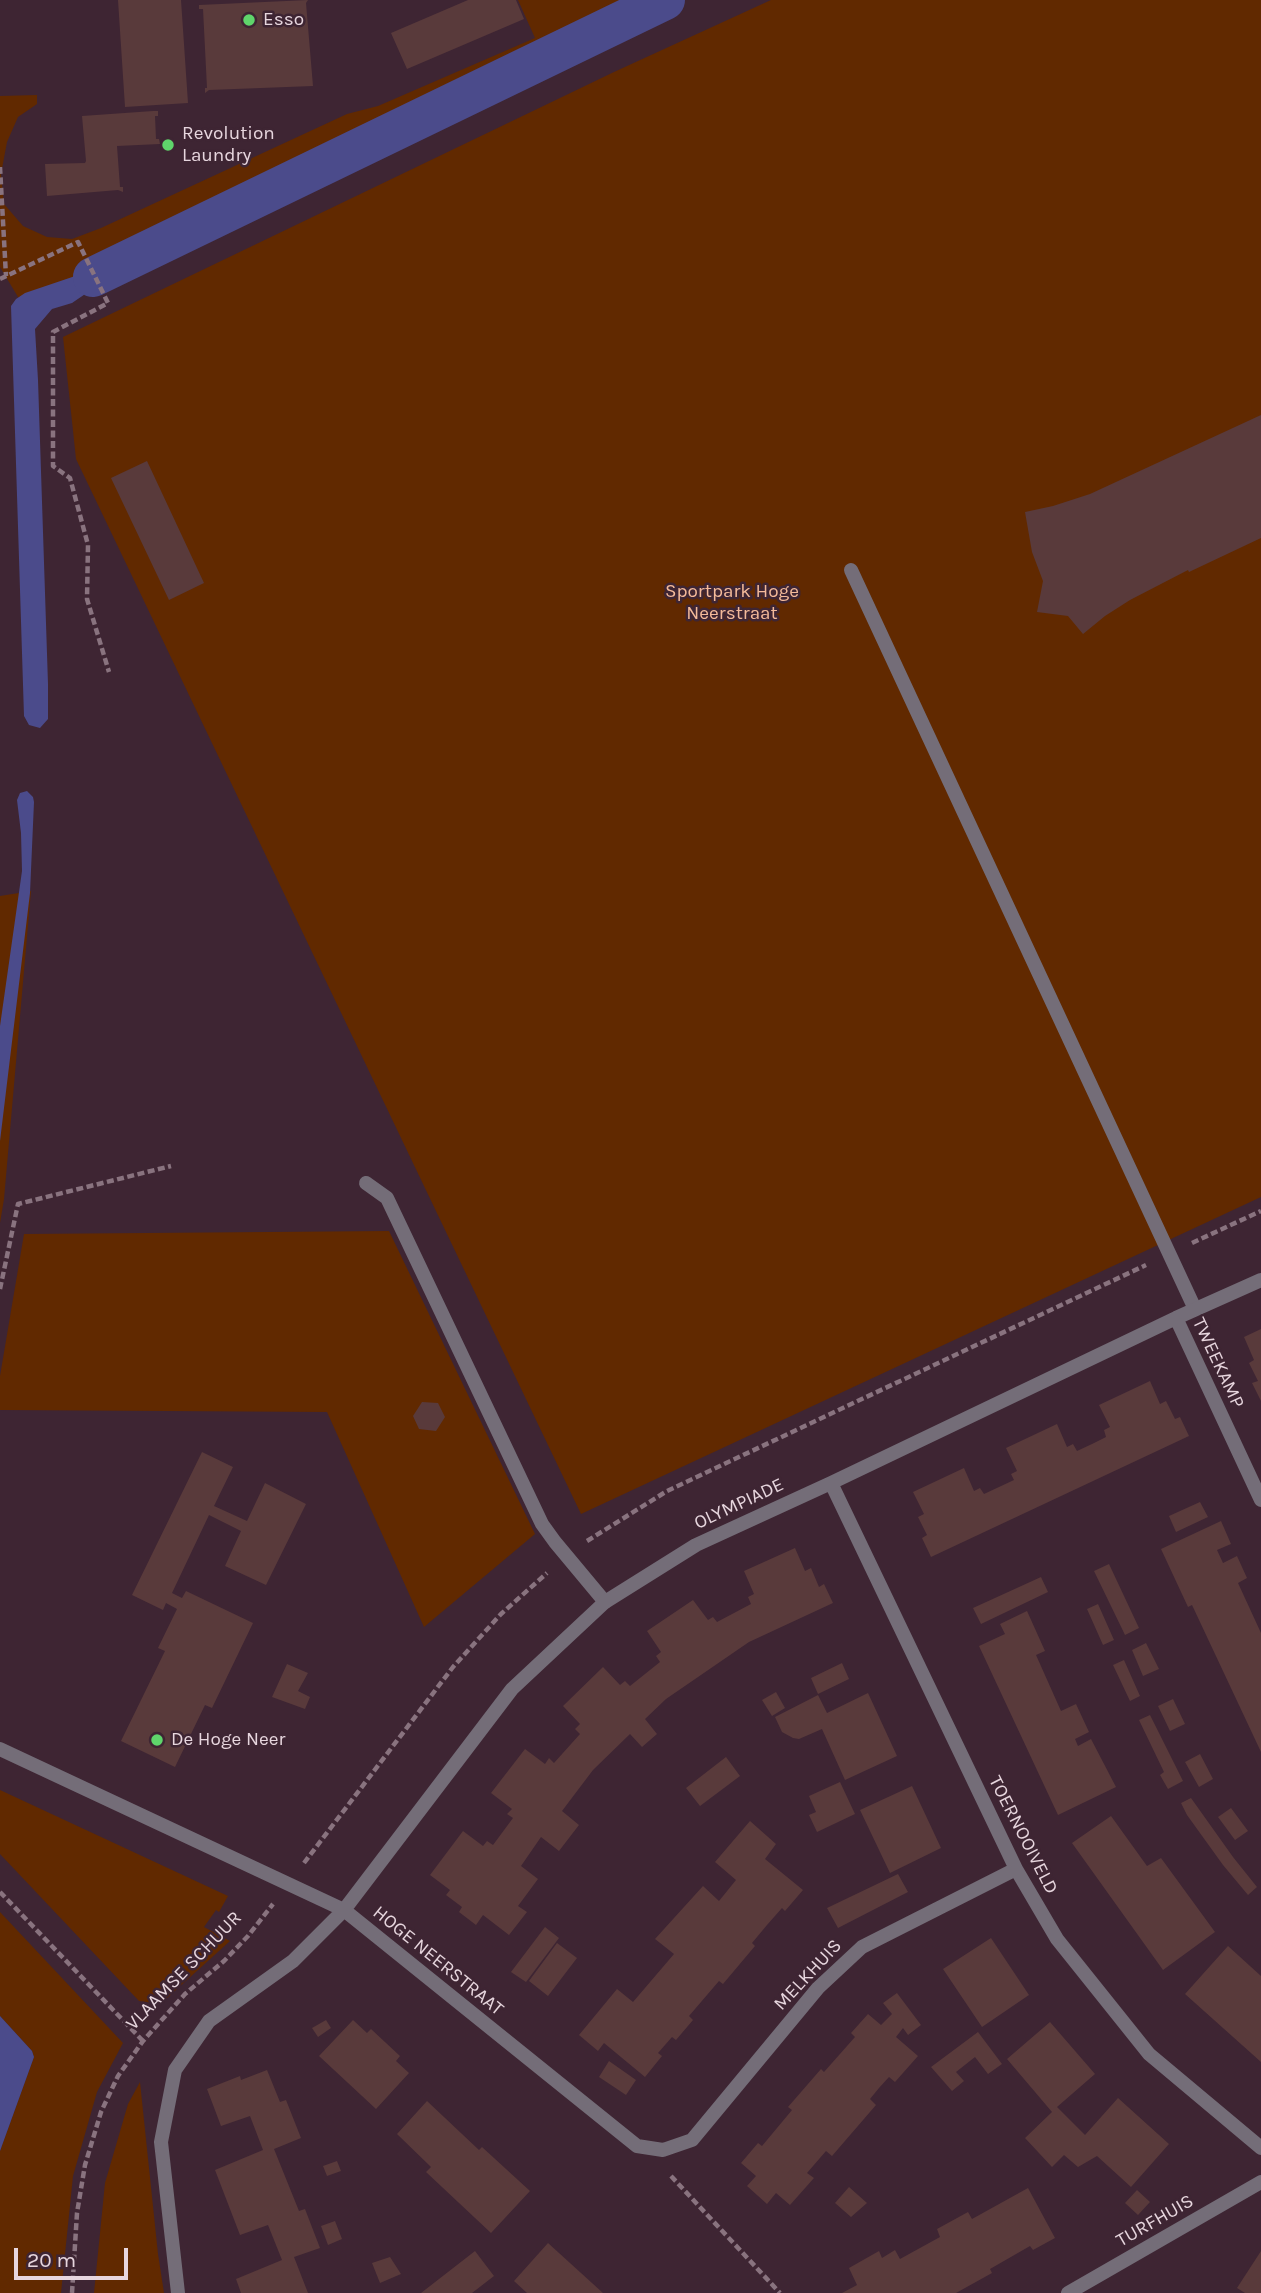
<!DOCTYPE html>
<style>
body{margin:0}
#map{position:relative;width:1261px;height:2293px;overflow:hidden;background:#3e2533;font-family:Karla,sans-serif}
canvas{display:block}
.scale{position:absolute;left:14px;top:2248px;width:114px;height:32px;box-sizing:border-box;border:4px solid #e7d6de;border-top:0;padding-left:9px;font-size:21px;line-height:24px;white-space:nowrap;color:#e7d6de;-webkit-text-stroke:5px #3e2533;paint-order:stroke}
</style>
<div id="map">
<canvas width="1261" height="2293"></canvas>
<div class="scale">20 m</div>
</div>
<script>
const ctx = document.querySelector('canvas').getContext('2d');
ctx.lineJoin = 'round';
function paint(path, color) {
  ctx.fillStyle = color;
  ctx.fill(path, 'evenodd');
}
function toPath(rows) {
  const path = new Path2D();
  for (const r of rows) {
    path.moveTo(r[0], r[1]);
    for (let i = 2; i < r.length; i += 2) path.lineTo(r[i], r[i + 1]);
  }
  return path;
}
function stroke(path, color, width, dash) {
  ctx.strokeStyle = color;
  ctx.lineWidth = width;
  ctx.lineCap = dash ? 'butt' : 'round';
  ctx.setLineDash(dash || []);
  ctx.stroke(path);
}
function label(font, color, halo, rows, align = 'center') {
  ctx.font = font + ' Karla,sans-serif';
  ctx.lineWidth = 5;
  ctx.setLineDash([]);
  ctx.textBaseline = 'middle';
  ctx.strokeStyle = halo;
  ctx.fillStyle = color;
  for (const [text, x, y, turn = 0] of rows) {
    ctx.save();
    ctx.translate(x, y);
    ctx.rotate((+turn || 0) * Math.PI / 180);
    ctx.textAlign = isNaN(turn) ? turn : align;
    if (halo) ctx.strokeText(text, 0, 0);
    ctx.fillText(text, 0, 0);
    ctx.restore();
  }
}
paint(toPath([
 [518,0,624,0,539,47,93,263,27,312,0,267,0,96,37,95,37,104,18,117,7,142,1,174,4,204,23,226,47,237,72,239,101,228,347,114,378,106,535,38],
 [771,0,1261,0,1261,1197,581,1514,76,459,63,337,614,72],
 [31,891,4,1199,0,1223,0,896],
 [389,1231,535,1534,424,1627,327,1412,0,1410,0,1376,24,1234],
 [0,1790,228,1896,219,1912,216,1910,204,1927,230,1941,166,1999,154,2003,139,2001,0,1854],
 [0,1912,123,2043,97,2092,73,2176,61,2293,0,2293,0,2151,34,2057,32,2051,0,2016],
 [140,2082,158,2254,164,2293,94,2293,105,2183,128,2104]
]), '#612900');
paint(toPath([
 [90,271,97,286,72,303,52,309,35,329,38,380,48,684,48,719,40,728,29,725,24,716,11,306,16,299,25,293],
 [27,791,33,797,34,802,30,893,0,1141,0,1026,22,871,21,833,17,800,20,793],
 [0,2016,32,2051,34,2057,0,2151]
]), '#4b4b8b');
stroke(toPath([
 [93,277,665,0]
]), '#4b4b8b', 40);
paint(toPath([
 [118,0,181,0,188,103,125,107],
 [308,0,306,3,313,86,209,90,205,93,205,88,207,88,203,9,199,9,199,5],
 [468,0,516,0,524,19,407,69,391,33],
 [153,111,158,111,158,116,155,116,156,139,159,139,160,144,117,146,120,187,123,187,123,192,118,190,47,196,45,164,85,163,86,161,82,116],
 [1261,415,1261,538,1189,572,1188,570,1130,600,1105,616,1083,634,1068,616,1037,612,1043,581,1032,552,1025,512,1053,506,1090,494],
 [147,461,204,583,169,600,111,478],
 [1261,1329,1261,1401,1252,1383,1258,1381,1249,1363,1254,1360,1244,1337],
 [1150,1381,1160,1404,1166,1401,1175,1419,1180,1417,1189,1436,931,1557,922,1538,927,1535,918,1517,924,1514,913,1492,964,1468,974,1491,980,1488,984,1494,1014,1480,1011,1474,1017,1471,1006,1448,1057,1424,1067,1447,1073,1444,1077,1451,1092,1444,1106,1437,1104,1430,1110,1427,1099,1405],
 [422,1402,438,1403,445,1417,436,1431,419,1429,413,1416],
 [202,1452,233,1467,214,1506,247,1521,265,1483,306,1504,266,1585,225,1566,241,1531,209,1515,172,1593,182,1598,186,1591,253,1623,212,1708,205,1705,175,1767,121,1741,165,1651,158,1648,177,1609,166,1603,163,1610,132,1595],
 [1200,1502,1208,1517,1176,1532,1169,1516],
 [1221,1521,1231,1544,1217,1550,1223,1563,1237,1556,1247,1578,1238,1583,1261,1633,1261,1752,1192,1605,1188,1607,1161,1549],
 [795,1548,805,1571,811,1568,819,1587,824,1584,833,1603,749,1642,666,1699,645,1719,657,1734,642,1747,630,1734,593,1770,562,1811,579,1825,559,1851,541,1837,521,1866,538,1879,518,1906,527,1912,509,1935,483,1915,476,1925,459,1912,462,1907,446,1895,450,1890,430,1875,463,1831,483,1846,487,1841,493,1845,513,1818,507,1814,512,1809,491,1793,525,1749,545,1764,549,1758,554,1763,580,1734,575,1729,580,1724,563,1706,603,1667,620,1685,625,1681,630,1686,660,1662,656,1656,661,1652,647,1631,693,1600,708,1620,713,1617,717,1622,751,1604,748,1597,754,1594,744,1571],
 [1109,1564,1139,1628,1125,1635,1094,1571],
 [1041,1577,1048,1592,981,1624,973,1608],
 [1098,1604,1114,1640,1103,1645,1087,1609],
 [1027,1611,1045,1651,1036,1655,1061,1711,1076,1704,1089,1732,1075,1739,1078,1746,1091,1739,1116,1787,1058,1815,979,1646,1005,1634,1000,1624],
 [1146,1643,1159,1669,1143,1676,1132,1650],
 [1124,1660,1140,1696,1130,1701,1113,1665],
 [842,1663,849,1679,818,1694,811,1678],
 [287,1664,308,1673,298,1691,310,1697,305,1709,272,1697],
 [776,1692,785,1708,772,1716,762,1700],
 [868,1693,897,1756,845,1780,822,1729,799,1739,793,1738,782,1732,775,1717,818,1695,827,1713],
 [1173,1699,1185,1724,1170,1731,1158,1706],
 [1150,1715,1183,1781,1168,1789,1160,1775,1164,1772,1139,1720],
 [1200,1754,1213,1779,1199,1787,1185,1762],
 [726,1757,740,1776,700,1806,686,1788],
 [840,1782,855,1814,817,1832,809,1815,816,1812,809,1796],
 [912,1786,941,1848,890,1873,860,1810],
 [1191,1798,1233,1857,1257,1887,1248,1895,1223,1865,1187,1815,1181,1803],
 [1231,1808,1248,1831,1235,1840,1218,1817],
 [1111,1816,1147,1866,1161,1858,1215,1932,1163,1970,1072,1843],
 [750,1821,776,1844,765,1859,803,1890,785,1911,782,1908,767,1925,752,1943,755,1946,723,1984,719,1981,689,2016,693,2020,676,2040,672,2037,658,2053,662,2056,645,2077,604,2043,598,2051,579,2035,617,1989,633,2002,674,1954,655,1939,703,1886,719,1901,736,1880,715,1862],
 [898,1874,908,1892,838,1928,827,1908],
 [545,1927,559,1938,526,1982,511,1972],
 [991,1938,1029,1995,982,2027,943,1969],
 [557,1943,577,1958,548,1996,529,1981],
 [1228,1946,1261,1976,1261,2062,1185,1994],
 [897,1993,921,2025,908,2035,903,2028,896,2037,918,2056,895,2082,889,2077,879,2088,870,2099,876,2105,832,2156,826,2151,807,2173,814,2178,790,2205,776,2193,767,2204,747,2186,756,2176,741,2163,758,2143,762,2146,792,2110,788,2107,821,2069,824,2072,855,2037,851,2033,868,2014,881,2025,892,2014,883,2003],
 [326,2020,331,2028,318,2037,312,2028],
 [353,2020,367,2033,371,2029,400,2056,396,2061,409,2073,376,2109,319,2056],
 [1050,2022,1095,2074,1057,2107,1085,2135,1118,2098,1169,2144,1131,2187,1097,2156,1078,2167,1064,2155,1052,2167,1025,2138,1052,2112,1007,2059],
 [978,2032,1002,2064,988,2074,975,2057,956,2072,964,2081,952,2091,931,2067],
 [609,2061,636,2080,626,2095,599,2077],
 [267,2070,280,2102,286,2100,301,2138,274,2149,299,2211,305,2209,320,2248,294,2257,308,2293,241,2293,236,2279,282,2260,268,2225,240,2235,215,2170,263,2150,250,2116,221,2126,207,2089,240,2076,241,2080],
 [427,2101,479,2150,482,2147,530,2191,491,2233,426,2172,431,2167,397,2134],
 [337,2161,341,2171,327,2176,323,2166],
 [849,2187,867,2203,851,2217,835,2203],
 [1028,2188,1055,2238,1033,2250,1030,2246,990,2269,992,2273,956,2293,842,2293,857,2285,849,2268,879,2251,882,2258,895,2250,900,2259,940,2237,937,2229,968,2212,972,2219],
 [1137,2190,1150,2202,1138,2215,1125,2203],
 [335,2221,342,2239,328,2245,321,2226],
 [548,2243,603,2293,527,2293,514,2281],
 [475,2251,494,2276,472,2293,421,2293],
 [1261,2251,1261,2293,1245,2293,1237,2288],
 [390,2257,401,2274,380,2283,372,2263]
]), '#593a3b');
stroke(toPath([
 [0,167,6,276],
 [0,279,78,242,108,303,53,332,53,466,70,478,88,545,87,599,109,672],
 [1192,1243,1261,1211],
 [0,1289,18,1204,171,1166],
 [587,1541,667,1491,1146,1265],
 [304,1863,453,1667,501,1614,547,1573],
 [0,1892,143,2041],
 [671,2176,780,2293],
 [72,2293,77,2213,85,2165,101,2112,118,2076,143,2041,185,1994,224,1961,248,1936,273,1904]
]), '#89737f', 4.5, [7, 3.5]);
stroke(toPath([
 [851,570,1195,1309],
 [366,1183,387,1198,542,1524,555,1542,605,1602]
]), '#746d78', 14);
stroke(toPath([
 [1176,1318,1261,1500],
 [831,1483,1016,1869,1057,1939,1149,2054,1261,2148],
 [0,1749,344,1910,637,2146,663,2150,692,2140,818,1988,862,1947,1016,1869],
 [178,2293,161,2142,175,2070,209,2021,293,1961,344,1910,512,1689,605,1602,696,1545,831,1483,1176,1318,1261,1280],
 [1068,2293,1261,2182]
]), '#746d78', 14);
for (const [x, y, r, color] of [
 [249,20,7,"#5fd56b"],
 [168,145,7,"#5fd56b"],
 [157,1740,7,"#5fd56b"]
]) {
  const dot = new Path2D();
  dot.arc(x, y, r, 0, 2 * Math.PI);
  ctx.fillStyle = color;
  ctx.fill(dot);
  stroke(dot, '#3e2533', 2.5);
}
label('19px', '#e7d6de', '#3e2533', [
 ["Esso",263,20],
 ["Revolution",182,134],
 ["Laundry",182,156],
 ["De Hoge Neer",171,1740]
], 'left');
label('19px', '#f4ba9a', '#3e2533', [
 ["Sportpark Hoge",732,592],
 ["Neerstraat",732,614]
]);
label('19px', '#e7d6de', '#3e2533', [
 ["TWEEKAMP",1218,1363,65],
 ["OLYMPIADE",739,1504,-25],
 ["TOERNOOIVELD",1023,1835,63],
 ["HOGE NEERSTRAAT",438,1961,39],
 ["VLAAMSE SCHUUR",184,1971,-46],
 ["MELKHUIS",808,1975,-47],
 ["TURFHUIS",1155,2221,-30]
]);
</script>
